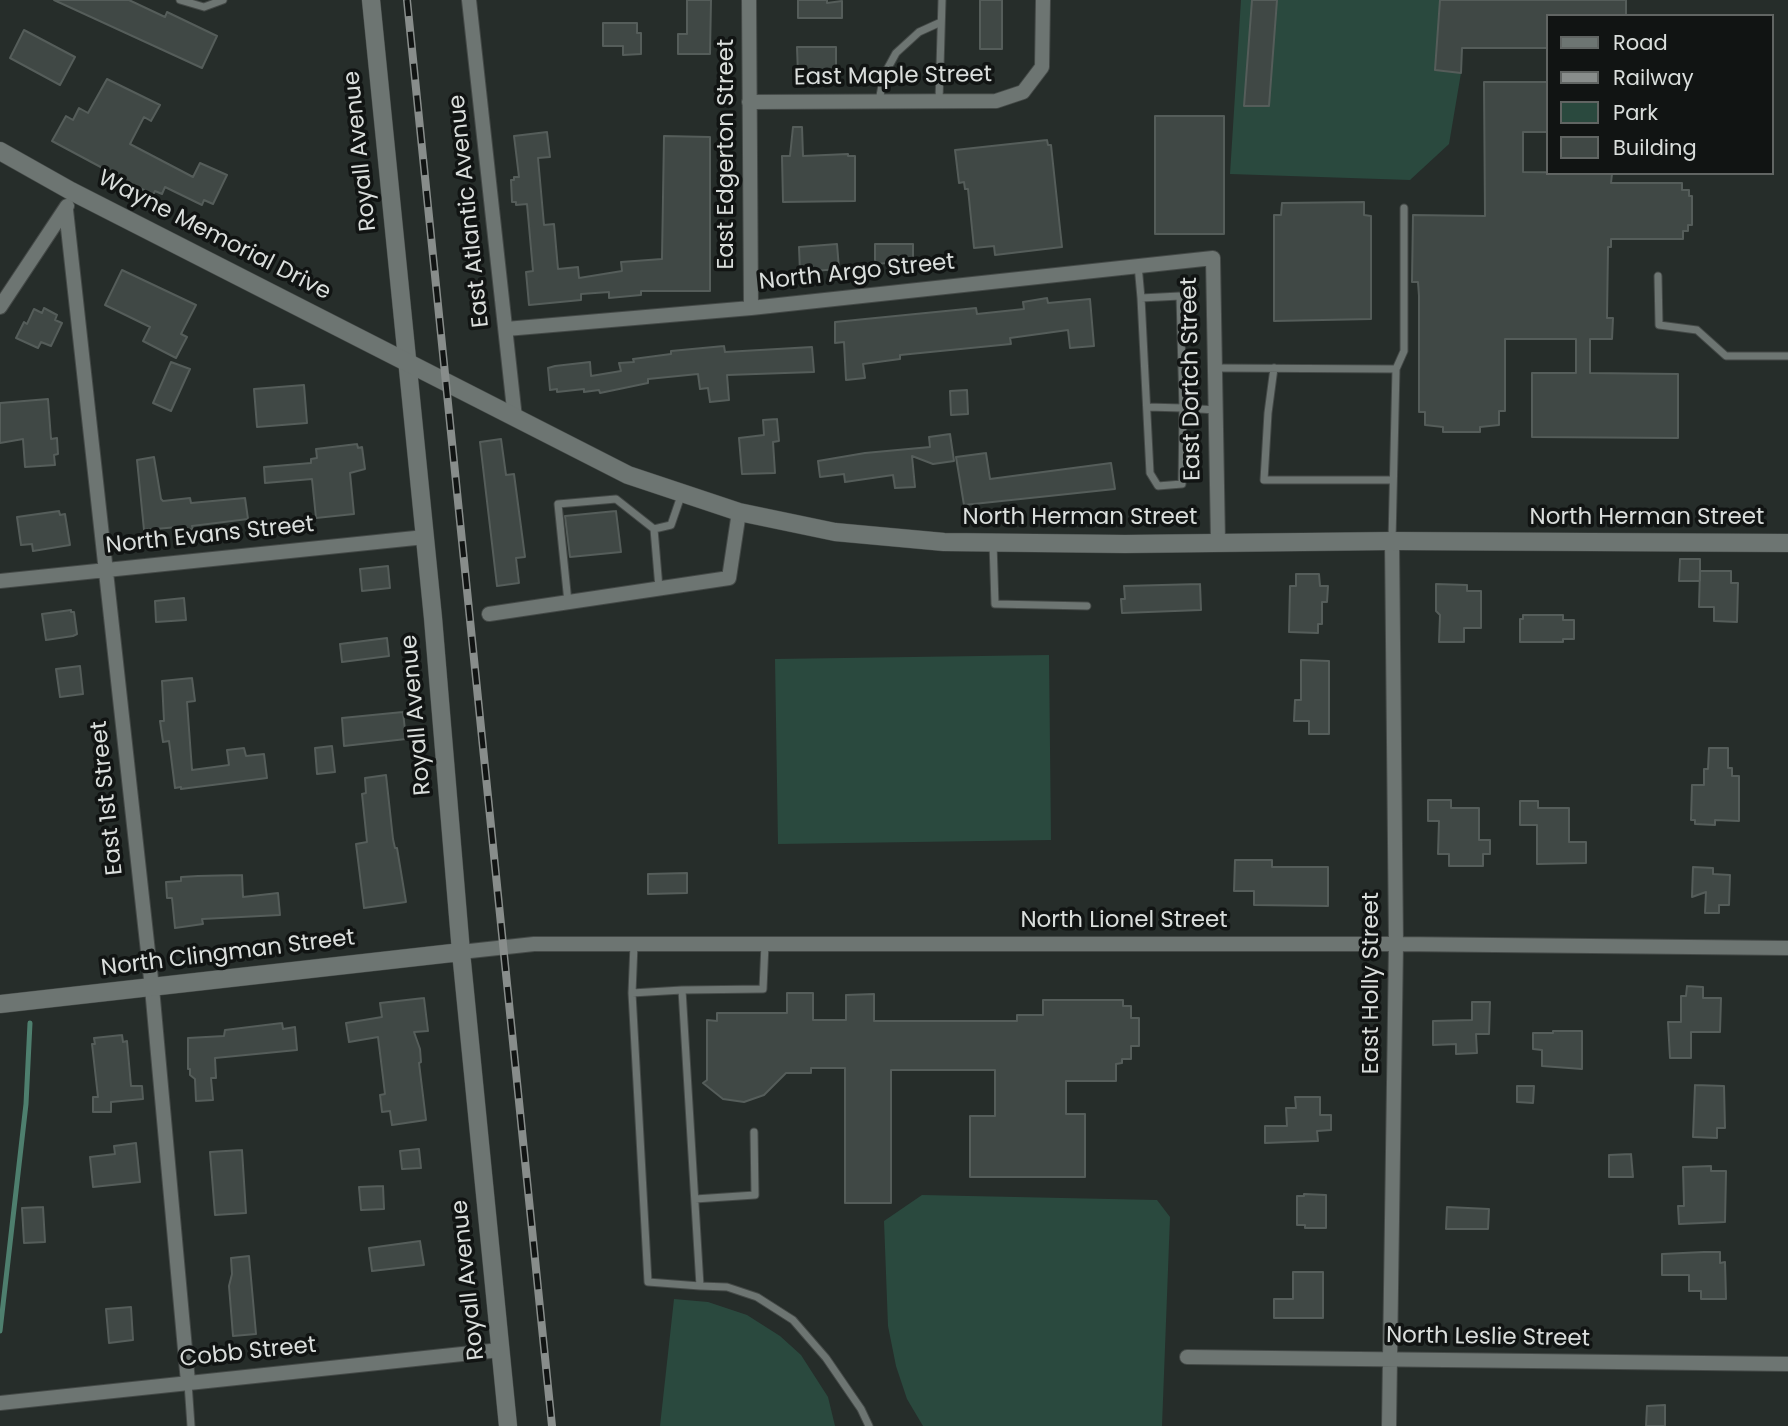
<!DOCTYPE html>
<style>
body{margin:0}
#map{position:relative;width:1788px;height:1426px;overflow:hidden;background:#262d2a;font-family:Poppins,sans-serif}
canvas{display:block}
.legend{position:absolute;left:1546px;top:14px;width:228px;height:161px;box-sizing:border-box;background:#111413;border:2px solid #616563;margin:0;padding:9px 12px;list-style:none;font-size:21px;color:#dadedc}
.legend li{display:flex;align-items:center;gap:14px;height:35px}
.legend b{width:35px;border:2px solid #616563}
</style>
<div id="map">
<canvas width="1788" height="1426"></canvas>
<ul class="legend">
<li><b style="height:9px;background:#6d7572"></b>Road</li>
<li><b style="height:9px;background:#888d8b"></b>Railway</li>
<li><b style="height:19px;background:#2a493e"></b>Park</li>
<li><b style="height:19px;background:#404845"></b>Building</li>
</ul>
</div>
<script>
const ctx = document.querySelector('canvas').getContext('2d');
ctx.lineJoin = 'round';
function paint(path, color) {
  ctx.fillStyle = color;
  ctx.fill(path, 'evenodd');
}
function toPath(rows) {
  const path = new Path2D();
  for (const r of rows) {
    path.moveTo(r[0], r[1]);
    for (let i = 2; i < r.length; i += 2) path.lineTo(r[i], r[i + 1]);
  }
  return path;
}
function stroke(path, color, width, dash) {
  ctx.strokeStyle = color;
  ctx.lineWidth = width;
  ctx.lineCap = dash ? 'butt' : 'round';
  ctx.setLineDash(dash || []);
  ctx.stroke(path);
}
function label(font, color, halo, rows, align = 'center') {
  ctx.font = font + ' Poppins,sans-serif';
  ctx.lineWidth = 7;
  ctx.setLineDash([]);
  ctx.textBaseline = 'middle';
  ctx.strokeStyle = halo;
  ctx.fillStyle = color;
  for (const [text, x, y, turn = 0] of rows) {
    ctx.save();
    ctx.translate(x, y);
    ctx.rotate((+turn || 0) * Math.PI / 180);
    ctx.textAlign = isNaN(turn) ? turn : align;
    if (halo) ctx.strokeText(text, 0, 0);
    ctx.fillText(text, 0, 0);
    ctx.restore();
  }
}
paint(toPath([
 [1241,0,1465,0,1461,73,1449,144,1410,180,1230,174],
 [1049,655,1051,840,778,844,775,659],
 [922,1195,1157,1200,1170,1217,1162,1426,923,1426,907,1399,896,1366,888,1326,884,1221],
 [674,1299,708,1302,747,1315,780,1336,801,1355,828,1397,835,1426,660,1426]
]), '#2a493e');
stroke(toPath([
 [0,1331,26,1104,30,1023]
]), '#4e7f6e', 5);
const building = toPath([
 [54,0,129,0,165,17,167,12,217,36,202,68,54,0],
 [687,0,711,0,710,54,678,54,678,34,687,34,687,0],
 [798,0,827,0,827,3,842,1,842,18,798,18,798,0],
 [980,0,1002,0,1002,49,980,49,980,0],
 [1252,0,1277,0,1269,106,1244,106,1252,0],
 [1440,0,1626,0,1626,16,1548,16,1548,48,1462,48,1461,73,1435,70,1440,0],
 [603,23,637,23,637,33,641,33,641,54,623,55,623,46,603,46,603,23],
 [24,30,75,57,60,85,10,58,24,30],
 [797,47,836,47,836,74,798,74,797,47],
 [107,79,160,105,151,121,144,117,130,144,193,177,200,163,227,175,213,204,204,200,202,205,165,187,162,194,155,191,153,195,52,141,66,116,73,120,79,108,88,113,107,79],
 [1484,82,1548,82,1548,132,1523,132,1523,172,1608,173,1612,174,1611,183,1682,183,1682,190,1689,190,1689,196,1692,196,1692,225,1688,225,1688,231,1683,231,1683,239,1611,239,1611,247,1608,247,1607,318,1613,318,1612,339,1590,339,1590,373,1678,374,1678,438,1532,437,1532,373,1576,373,1576,339,1505,339,1505,411,1499,411,1499,425,1480,427,1480,432,1443,432,1443,427,1425,425,1425,412,1419,412,1419,296,1418,282,1412,282,1413,215,1485,216,1484,82],
 [1155,116,1224,116,1224,234,1155,234,1155,116],
 [793,127,802,127,803,156,848,154,848,156,855,156,855,201,783,202,782,156,790,156,793,127],
 [547,132,550,157,538,158,544,225,554,224,558,269,578,267,579,278,622,271,621,262,662,259,664,136,710,137,710,291,641,291,641,295,609,298,609,292,581,294,581,300,529,305,526,272,533,271,527,204,516,205,516,202,512,202,511,180,514,180,514,177,519,177,514,136,547,132],
 [1047,140,1048,145,1051,145,1062,247,995,255,994,246,974,248,968,189,965,189,964,182,959,183,955,150,1047,140],
 [1364,202,1364,215,1371,216,1371,319,1274,321,1274,215,1281,215,1282,203,1364,202],
 [837,244,839,269,800,272,799,247,837,244],
 [875,244,913,244,913,266,888,266,888,263,875,264,875,244],
 [122,270,196,305,181,334,187,337,176,358,143,341,150,327,105,305,122,270],
 [1047,298,1048,303,1090,299,1094,346,1070,348,1068,330,1010,338,1011,344,900,355,900,359,863,364,865,378,846,380,844,342,835,343,835,322,976,308,977,314,1024,309,1023,302,1047,298],
 [44,308,57,315,55,320,62,323,51,346,41,342,38,348,16,338,24,322,27,324,34,309,42,313,44,308],
 [724,346,725,352,812,347,814,372,727,375,729,400,710,402,708,388,700,389,698,374,648,379,648,383,600,393,599,390,584,392,584,389,557,392,557,389,550,390,548,368,555,366,590,362,591,376,621,371,619,363,634,362,633,359,671,354,671,351,724,346],
 [171,362,190,369,171,411,153,403,171,362],
 [304,385,307,423,257,427,254,389,304,385],
 [967,390,968,414,951,415,950,391,967,390],
 [48,399,51,439,57,438,58,454,54,455,55,465,25,467,23,439,0,443,0,403,48,399],
 [777,419,779,441,773,442,775,473,742,474,739,438,764,435,763,420,777,419],
 [950,434,954,461,933,464,912,456,915,487,895,488,893,475,845,482,844,474,820,477,818,461,865,453,930,447,929,437,950,434],
 [501,439,506,475,514,474,525,557,516,558,519,583,497,586,480,442,501,439],
 [357,444,358,448,362,447,365,469,350,473,354,514,316,518,312,479,265,483,264,467,311,463,311,459,317,458,316,449,357,444],
 [986,453,990,479,1111,463,1115,489,964,505,956,457,986,453],
 [154,457,161,499,163,501,190,498,191,503,245,498,248,519,192,526,193,529,178,530,178,527,144,530,137,460,154,457],
 [59,511,60,515,65,514,70,545,33,551,32,544,21,545,17,517,59,511],
 [616,511,621,552,570,557,565,516,616,511],
 [1680,559,1700,559,1700,581,1679,581,1680,559],
 [388,566,390,588,362,591,360,569,388,566],
 [1700,571,1731,571,1731,583,1738,583,1737,622,1714,621,1714,607,1699,607,1700,571],
 [1296,574,1319,574,1320,586,1328,586,1327,602,1322,602,1322,624,1318,624,1318,633,1289,632,1290,586,1296,586,1296,574],
 [1200,584,1201,610,1122,613,1121,599,1125,599,1124,586,1200,584],
 [1436,584,1467,585,1467,591,1481,591,1481,628,1464,628,1464,642,1439,642,1440,615,1436,611,1436,584],
 [184,598,186,620,156,622,155,601,184,598],
 [71,610,71,612,74,612,77,634,73,636,46,640,42,614,71,610],
 [1523,615,1563,615,1563,620,1574,620,1574,639,1563,639,1563,642,1520,642,1520,619,1523,619,1523,615],
 [387,638,389,656,342,662,340,644,387,638],
 [1301,660,1329,661,1329,734,1309,734,1309,721,1294,721,1295,700,1301,700,1301,660],
 [80,666,83,694,60,697,56,669,80,666],
 [192,678,195,701,187,702,192,770,229,765,227,750,244,748,246,756,264,754,267,778,181,789,181,787,175,788,169,741,163,742,160,721,164,721,162,681,192,678],
 [403,712,406,739,344,746,342,718,403,712],
 [332,746,335,772,317,774,315,748,332,746],
 [1709,748,1728,748,1728,768,1732,768,1732,776,1739,776,1739,821,1715,820,1715,825,1695,824,1695,820,1691,820,1692,785,1704,785,1704,769,1708,769,1709,748],
 [386,775,393,839,395,848,397,848,406,902,364,908,356,844,367,842,362,794,366,793,365,778,386,775],
 [1428,800,1451,800,1451,808,1479,808,1479,840,1490,840,1490,854,1483,854,1483,866,1449,866,1449,854,1438,854,1439,821,1428,821,1428,800],
 [1520,801,1538,801,1538,808,1569,808,1569,842,1586,842,1586,863,1537,864,1537,825,1520,825,1520,801],
 [1235,860,1272,860,1272,867,1328,867,1328,906,1254,905,1254,891,1234,891,1235,860],
 [1693,867,1713,868,1713,874,1730,875,1729,905,1719,905,1719,913,1705,913,1706,892,1692,897,1693,867],
 [687,873,687,893,648,894,648,874,687,873],
 [242,875,243,897,278,893,280,915,202,919,203,924,175,928,172,898,167,898,166,882,181,881,181,877,198,876,242,875],
 [1687,986,1703,987,1703,998,1721,998,1720,1032,1691,1032,1691,1058,1670,1058,1668,1022,1681,1022,1681,996,1686,996,1687,986],
 [787,993,813,993,813,1020,846,1020,846,995,874,994,874,1021,1017,1021,1017,1015,1043,1015,1043,1000,1123,1000,1123,1006,1131,1006,1131,1018,1139,1018,1139,1046,1131,1046,1131,1059,1122,1059,1122,1063,1116,1064,1116,1081,1066,1081,1066,1114,1085,1114,1085,1177,970,1177,970,1116,995,1116,995,1070,891,1070,891,1203,845,1203,845,1068,811,1068,811,1073,786,1073,764,1095,744,1102,723,1099,703,1083,707,1080,707,1020,717,1021,717,1013,787,1013,787,993],
 [424,998,428,1031,414,1032,420,1049,421,1062,419,1063,426,1120,392,1125,390,1111,382,1112,380,1095,385,1094,378,1037,349,1042,346,1023,382,1017,380,1003,424,998],
 [1472,1002,1490,1002,1489,1034,1476,1034,1477,1053,1456,1054,1456,1044,1433,1045,1433,1021,1472,1020,1472,1002],
 [282,1023,283,1029,295,1027,297,1050,215,1058,216,1078,211,1078,213,1100,196,1101,195,1079,190,1075,190,1069,188,1069,188,1038,224,1036,225,1030,282,1023],
 [1553,1031,1582,1031,1582,1069,1542,1066,1542,1050,1533,1049,1533,1033,1553,1033,1553,1031],
 [122,1035,123,1042,127,1041,131,1086,142,1086,143,1099,111,1102,111,1112,93,1112,93,1097,98,1097,92,1044,95,1044,94,1038,122,1035],
 [1695,1085,1724,1086,1725,1128,1717,1128,1717,1138,1693,1137,1695,1085],
 [1517,1086,1534,1086,1533,1103,1517,1102,1517,1086],
 [1295,1097,1320,1097,1320,1115,1331,1115,1331,1130,1317,1131,1318,1141,1265,1143,1265,1126,1287,1126,1286,1108,1296,1108,1295,1097],
 [136,1143,140,1182,93,1187,90,1157,115,1154,114,1146,136,1143],
 [419,1149,421,1168,402,1169,400,1151,419,1149],
 [242,1150,246,1213,215,1215,210,1152,242,1150],
 [1631,1154,1633,1177,1609,1177,1609,1155,1631,1154],
 [1711,1166,1711,1171,1726,1171,1725,1222,1679,1224,1678,1206,1684,1206,1683,1167,1711,1166],
 [383,1186,384,1209,361,1210,359,1187,383,1186],
 [1304,1194,1326,1195,1326,1228,1305,1228,1305,1225,1297,1225,1297,1196,1304,1196,1304,1194],
 [43,1207,45,1242,24,1243,22,1208,43,1207],
 [1447,1207,1489,1209,1488,1229,1446,1229,1447,1207],
 [420,1241,424,1265,372,1271,369,1248,420,1241],
 [1704,1252,1720,1252,1720,1263,1725,1262,1726,1299,1701,1299,1701,1291,1689,1291,1689,1275,1662,1275,1662,1254,1704,1252],
 [249,1256,256,1334,233,1336,229,1286,232,1274,231,1258,249,1256],
 [1293,1272,1323,1272,1323,1318,1274,1318,1274,1299,1293,1299,1293,1272],
 [131,1307,133,1340,109,1343,106,1309,131,1307],
 [1665,1405,1665,1426,1646,1426,1647,1406,1665,1405]
]);
paint(building, '#404845');
stroke(building, '#555d5a', 2);
const service = toPath([
 [180,0,204,7,223,0],
 [879,101,884,75,896,53,919,32,941,22],
 [939,101,942,0],
 [1138,265,1141,298],
 [1658,276,1659,325,1697,330,1726,356,1788,356],
 [1215,368,1396,369,1392,540],
 [1274,368,1268,413,1264,480,1393,480],
 [1396,369,1404,351,1404,208],
 [1147,407,1183,408,1182,484,1158,486,1150,473,1141,298,1180,296,1183,408,1216,410],
 [654,529,671,525,682,493],
 [993,543,995,604,1087,606],
 [568,602,558,504,616,499,654,529,659,588],
 [682,990,763,989,765,944],
 [632,993,682,990,700,1286,648,1282,632,993,634,944],
 [695,1199,755,1195,754,1132],
 [700,1286,727,1287,757,1297,793,1320,826,1358,861,1409,869,1426],
 [188,1383,191,1426]
]);
const minor = toPath([
 [469,0,515,418],
 [749,0,751,308],
 [749,102,996,101,1023,92,1042,67,1043,0],
 [66,210,152,988,188,1382],
 [0,307,67,206],
 [506,329,751,308,1213,258,1218,542],
 [0,581,425,537],
 [489,614,729,578,739,512],
 [461,952,534,944,1396,944,1788,948],
 [1187,1357,1788,1364],
 [0,1403,500,1350],
 [1389,1426,1396,944,1392,541]
]);
const tertiary = toPath([
 [371,0,433,618,461,952,508,1426],
 [0,1004,461,952]
]);
const secondary = toPath([
 [0,151,71,191,628,475,739,512,835,532,944,542,1125,544,1392,541,1788,543]
]);
stroke(service, '#444947', 9);
stroke(minor, '#444947', 16);
stroke(tertiary, '#444947', 19);
stroke(secondary, '#444947', 19);
stroke(service, '#6d7572', 7);
stroke(minor, '#6d7572', 14);
stroke(tertiary, '#6d7572', 18);
stroke(secondary, '#6d7572', 18);
const rail = toPath([
 [407,0,552,1426]
]);
stroke(rail, '#888d8b', 8);
stroke(rail, '#111413', 5, [16]);
label('23px', '#dadedc', '#111413', [
 ["East Maple Street",893,77,-1],
 ["Royall Avenue",361,151,-96],
 ["East Edgerton Street",727,154,-90],
 ["East Atlantic Avenue",470,211,-96],
 ["Wayne Memorial Drive",214,236,27],
 ["North Argo Street",857,273,-6],
 ["East Dortch Street",1192,379,-91],
 ["North Herman Street",1080,518],
 ["North Herman Street",1647,518],
 ["North Evans Street",210,536,-6],
 ["Royall Avenue",417,715,-95],
 ["East 1st Street",108,798,-96],
 ["North Lionel Street",1124,921],
 ["North Clingman Street",228,954,-7],
 ["East Holly Street",1372,983,-90],
 ["Royall Avenue",469,1280,-96],
 ["North Leslie Street",1488,1338,1],
 ["Cobb Street",248,1353,-6]
]);
</script>
